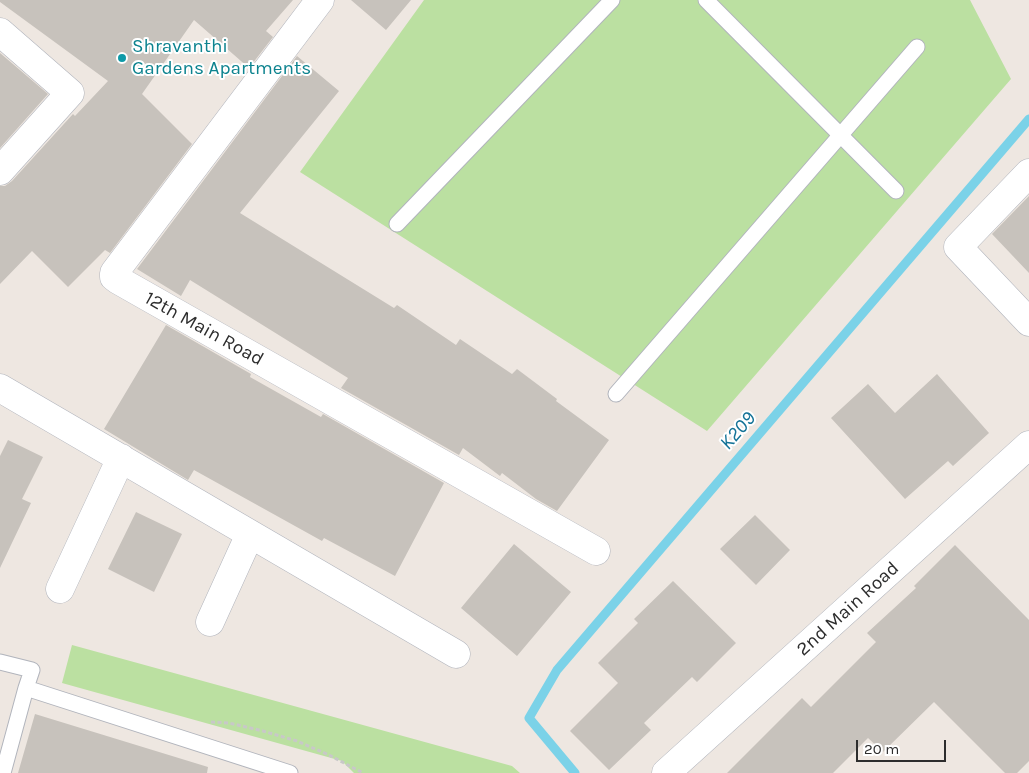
<!DOCTYPE html>
<style>
body{margin:0}
#map{position:relative;width:1029px;height:773px;overflow:hidden;background:#eee7e1;font-family:Karla,sans-serif}
canvas{display:block}
.scale{position:absolute;left:856px;top:740px;width:90px;height:22px;box-sizing:border-box;border:2px solid #2d2d2d;border-top:0;padding-left:6px;font-size:15px;line-height:18px;white-space:nowrap;color:#2d2d2d;-webkit-text-stroke:4px #fff;paint-order:stroke}
</style>
<div id="map">
<canvas width="1029" height="773"></canvas>
<div class="scale">20 m</div>
</div>
<script>
const ctx = document.querySelector('canvas').getContext('2d');
ctx.lineJoin = 'round';
function paint(path, color) {
  ctx.fillStyle = color;
  ctx.fill(path, 'evenodd');
}
function toPath(rows) {
  const path = new Path2D();
  for (const r of rows) {
    path.moveTo(r[0], r[1]);
    for (let i = 2; i < r.length; i += 2) path.lineTo(r[i], r[i + 1]);
  }
  return path;
}
function stroke(path, color, width, dash) {
  ctx.strokeStyle = color;
  ctx.lineWidth = width;
  ctx.lineCap = dash ? 'butt' : 'round';
  ctx.setLineDash(dash || []);
  ctx.stroke(path);
}
function label(font, color, halo, rows, align = 'center') {
  ctx.font = font + ' Karla,sans-serif';
  ctx.lineWidth = 4;
  ctx.setLineDash([]);
  ctx.textBaseline = 'middle';
  ctx.strokeStyle = halo;
  ctx.fillStyle = color;
  for (const [text, x, y, turn = 0] of rows) {
    ctx.save();
    ctx.translate(x, y);
    ctx.rotate((+turn || 0) * Math.PI / 180);
    ctx.textAlign = isNaN(turn) ? turn : align;
    if (halo) ctx.strokeText(text, 0, 0);
    ctx.fillText(text, 0, 0);
    ctx.restore();
  }
}
paint(toPath([
 [424,0,970,0,1011,79,707,431,300,172],
 [72,645,512,766,520,773,354,773,342,761,62,683]
]), '#bbe0a1');
stroke(toPath([
 [575,773,529,718,557,670,1029,119]
]), '#7bd2e8', 9);
paint(toPath([
 [0,0,293,0,266,31,273,37,249,68,194,20,142,94,192,144,110,253,105,250,68,287,32,251,0,284,0,186,5,186,12,181,73,114,75,116,108,81,0,2],
 [351,0,411,0,386,30],
 [0,53,48,94,0,148],
 [297,56,339,91,240,213,394,308,397,305,456,345,460,339,512,374,517,369,557,399,556,401,609,440,557,511,536,499,502,473,500,476,463,448,459,455,341,388,348,378,190,280,181,296,137,269],
 [1029,196,1029,273,992,234],
 [166,325,251,374,250,377,321,417,323,414,444,483,395,576,324,538,322,541,194,470,188,480,104,429],
 [937,374,989,433,953,466,948,461,905,499,831,418,868,384,895,413],
 [8,440,43,457,22,499,31,503,0,568,0,456],
 [136,512,182,534,154,592,108,569],
 [755,515,790,550,756,585,720,549],
 [514,544,571,592,517,656,461,608],
 [955,545,1029,620,1029,761,1017,773,1005,773,934,702,883,752,868,738,833,773,727,773,802,698,811,707,876,642,867,633,916,588,914,586],
 [673,581,736,643,697,682,692,677,644,723,651,730,609,770,570,731,618,683,598,663,638,623,634,619],
 [35,714,208,767,207,773,18,773]
]), '#c7c2bc');
const lane = toPath([
 [706,0,896,191],
 [397,224,612,0],
 [616,394,917,47],
 [0,662,32,670,26,688],
 [3,773,26,688,290,773]
]);
const street = toPath([
 [320,0,114,273,114,277,118,280,596,551],
 [0,32,70,93,0,171],
 [1029,173,958,247,1029,322],
 [0,388,456,654],
 [60,589,121,458],
 [210,622,250,534],
 [666,773,1029,445]
]);
stroke(lane, '#b1b4bc', 17);
stroke(street, '#b1b4bc', 29);
stroke(toPath([
 [211,722,229,723,263,731,297,741,329,755,363,773]
]), '#c8c8c8', 3, [4, 2.5]);
stroke(lane, '#fff', 15);
stroke(street, '#fff', 28);
for (const [x, y, r, color] of [
 [122,58,5,"#0f9aa8"]
]) {
  const dot = new Path2D();
  dot.arc(x, y, r, 0, 2 * Math.PI);
  ctx.fillStyle = color;
  ctx.fill(dot);
  stroke(dot, '#fff', 2);
}
label('19px', '#0d838f', '#fff', [
 ["Shravanthi",132,47],
 ["Gardens Apartments",132,69]
], 'left');
label('19px', '#2d2d2d', '#fff', [
 ["12th Main Road",204,329,29],
 ["2nd Main Road",848,609,-42]
]);
label('italic 20px', '#167498', '#fff', [
 ["K209",738,431,-49]
]);
</script>
